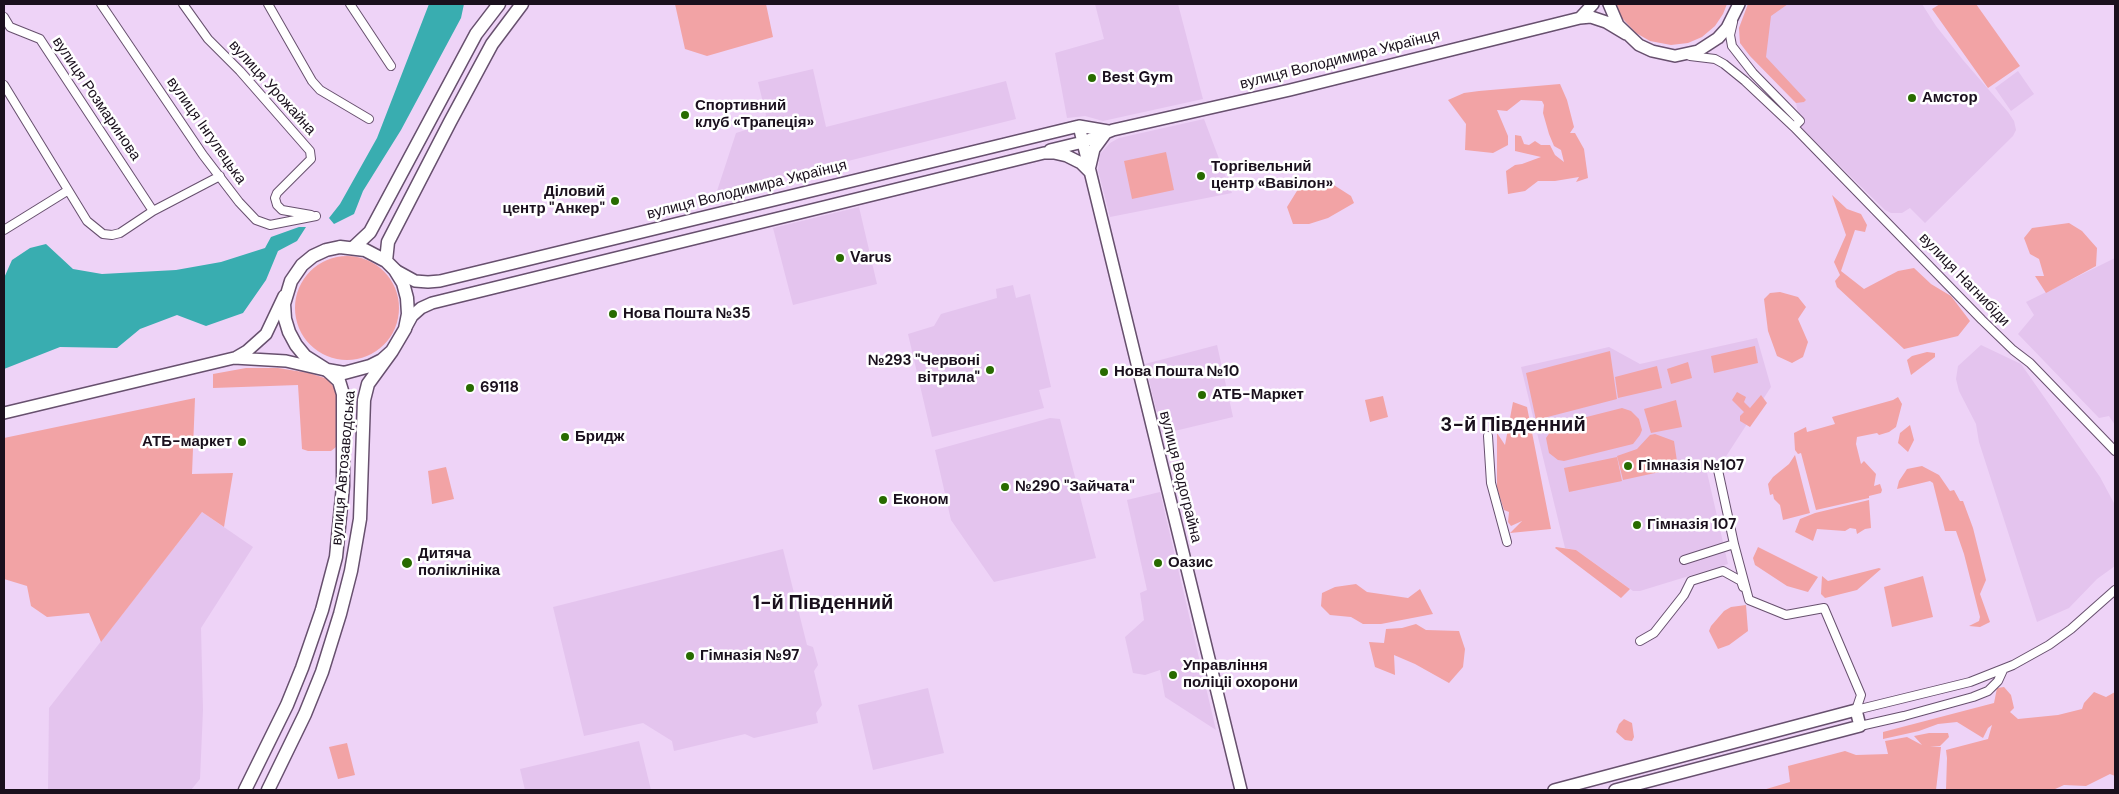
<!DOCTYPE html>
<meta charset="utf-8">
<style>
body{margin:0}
#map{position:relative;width:2119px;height:794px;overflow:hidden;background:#eed3f7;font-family:"DM Sans",sans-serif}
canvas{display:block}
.frame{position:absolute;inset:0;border:5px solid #1a101d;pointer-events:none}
</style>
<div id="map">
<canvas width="2119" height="794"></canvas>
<div class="frame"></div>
</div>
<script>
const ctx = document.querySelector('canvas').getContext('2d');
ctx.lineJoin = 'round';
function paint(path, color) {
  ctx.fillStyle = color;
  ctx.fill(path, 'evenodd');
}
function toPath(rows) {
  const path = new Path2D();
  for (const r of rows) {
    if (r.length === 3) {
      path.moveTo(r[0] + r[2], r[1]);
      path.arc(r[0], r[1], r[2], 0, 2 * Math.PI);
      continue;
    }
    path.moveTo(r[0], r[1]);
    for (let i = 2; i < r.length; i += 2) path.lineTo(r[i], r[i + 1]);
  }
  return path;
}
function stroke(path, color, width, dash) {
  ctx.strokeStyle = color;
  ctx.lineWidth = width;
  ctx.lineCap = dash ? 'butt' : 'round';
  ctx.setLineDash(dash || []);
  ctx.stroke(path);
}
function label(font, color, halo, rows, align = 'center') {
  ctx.font = font + ' "DM Sans",sans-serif';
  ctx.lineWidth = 5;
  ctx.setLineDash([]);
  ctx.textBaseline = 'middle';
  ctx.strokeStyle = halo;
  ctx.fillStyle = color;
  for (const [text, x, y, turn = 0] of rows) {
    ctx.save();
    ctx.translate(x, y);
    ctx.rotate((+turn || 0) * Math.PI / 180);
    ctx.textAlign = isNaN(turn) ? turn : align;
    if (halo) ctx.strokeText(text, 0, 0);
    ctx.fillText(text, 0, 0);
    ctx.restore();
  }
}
paint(toPath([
 [1095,4,1178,4,1203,99,1103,121,1085,116,1067,118,1055,53,1104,39],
 [1748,4,1922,4,1936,26,1963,60,2008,112,2014,121,2016,130,2013,136,1925,223,1910,208,1902,213,1891,213,1885,210,1801,128,1796,103,1750,56,1740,43,1739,28],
 [813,69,826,127,1006,81,1016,119,716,194,736,133,768,123,758,82],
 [2018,71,2034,94,2011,111,1995,88],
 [1204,119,1232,193,1110,217,1098,170,1100,154,1110,143,1119,138],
 [859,207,877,284,793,305,773,228],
 [2115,258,2115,425,2109,416,2099,418,2018,334,2034,315,2026,302],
 [1013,285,1016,298,1030,294,1051,387,1039,390,1044,408,932,437,908,334,934,326,941,314,997,298,996,289],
 [1757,338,1771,387,1723,461,1706,468,1728,564,1640,591,1633,591,1576,550,1565,548,1521,367,1609,347,1640,364],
 [1217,345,1233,417,1162,434,1145,364],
 [1981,345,2021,364,2100,477,2115,505,2115,566,2097,579,2069,608,2037,622,1979,442,1976,424,1959,391,1956,379,1958,366],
 [1050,418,1060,419,1096,558,994,582,951,520,935,450],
 [1160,492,1216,730,1165,697,1160,670,1145,675,1133,673,1125,637,1144,620,1140,593,1147,590,1127,500],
 [202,512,253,547,201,628,203,710,200,779,191,790,48,790,49,708],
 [783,549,807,645,813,647,818,665,814,671,822,705,816,713,818,723,754,738,745,734,674,751,672,741,643,723,584,736,553,607],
 [928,688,944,753,873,770,858,705],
 [639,741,651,790,525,790,520,769]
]), '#e4c4ee');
paint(toPath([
 [675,4,766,4,773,37,707,56,685,49],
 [1616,4,1727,4,1723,14,1715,26,1702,37,1688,43,1671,45,1650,41,1636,33,1622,18],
 [1748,4,1788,4,1771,16,1766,57,1806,100,1804,102,1796,103,1750,56,1740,43,1739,28],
 [1940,4,1976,4,2020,66,1988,88,1932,9],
 [1560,84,1567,100,1574,127,1570,133,1575,133,1584,149,1588,178,1576,182,1579,177,1555,181,1538,181,1525,191,1508,194,1506,171,1515,165,1522,164,1541,157,1515,151,1515,135,1521,136,1524,144,1529,145,1535,141,1541,145,1550,145,1555,155,1564,162,1561,150,1554,146,1549,134,1543,113,1544,105,1542,101,1521,100,1507,111,1497,110,1508,136,1508,145,1493,153,1465,150,1466,124,1448,100,1464,93,1479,91],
 [1166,152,1174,190,1132,199,1124,161],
 [1326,180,1351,196,1354,203,1328,218,1309,224,1293,224,1287,207,1300,186],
 [1832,195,1847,209,1861,214,1867,225,1865,232,1855,230,1841,271,1864,289,1898,271,1914,268,1931,284,1951,296,1970,321,1958,336,1904,349,1837,287,1835,281,1840,275,1834,262,1846,235],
 [2069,223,2082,231,2097,248,2096,266,2046,293,2035,276,2044,276,2039,259,2030,254,2024,238,2032,228],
 [347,308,52],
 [1780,292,1798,297,1806,307,1798,319,1808,342,1803,357,1792,363,1777,356,1768,331,1764,299,1770,293],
 [1755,346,1758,363,1714,373,1711,356],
 [1610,351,1617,399,1536,420,1526,373],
 [1927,352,1935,353,1935,357,1911,375,1907,360,1912,356],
 [1688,362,1692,378,1671,384,1667,369],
 [1657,366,1662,388,1618,398,1615,377],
 [246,368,278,368,309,373,328,379,335,389,338,397,339,441,336,447,331,451,308,451,302,449,298,385,213,388,213,374],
 [1737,392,1746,397,1744,402,1750,408,1761,395,1767,403,1750,427,1740,421,1740,416,1744,412,1732,400],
 [1383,396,1388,417,1370,422,1365,400],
 [1898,397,1902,404,1896,427,1889,432,1879,435,1877,433,1857,437,1856,444,1861,464,1864,461,1876,474,1874,486,1880,484,1882,490,1881,493,1869,496,1869,498,1816,510,1801,453,1798,454,1795,450,1794,433,1806,427,1807,432,1835,424,1832,417,1893,400],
 [195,398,192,474,233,473,224,527,202,512,101,642,89,613,47,617,31,606,27,586,4,579,4,438],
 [1676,400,1682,427,1651,433,1644,409],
 [1513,402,1527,407,1551,529,1510,533,1522,521,1511,526,1508,522,1509,512,1504,510,1497,488,1497,433,1505,445],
 [1622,408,1631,411,1639,419,1642,430,1640,435,1633,444,1564,461,1558,460,1549,453,1546,438,1555,425],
 [1910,425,1914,440,1908,452,1898,443,1900,433],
 [1655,434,1674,441,1678,468,1623,480,1617,456,1637,449,1650,435],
 [1795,455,1810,513,1783,520,1780,505,1774,499,1773,494,1770,495,1768,484,1773,477,1789,464],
 [1617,457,1622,481,1569,492,1564,468],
 [1922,466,1939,475,1950,491,1954,490,1960,501,1963,501,1973,528,1986,580,1980,594,1990,622,1980,627,1969,626,1979,621,1980,617,1964,554,1956,531,1945,531,1933,483,1930,481,1897,489,1899,481,1907,469],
 [446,467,454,499,432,504,428,471],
 [1869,500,1871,528,1865,529,1857,534,1856,529,1850,528,1845,531,1817,529,1813,541,1795,532,1800,519,1815,513],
 [1556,547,1576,550,1630,589,1621,598,1555,548],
 [1758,547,1818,577,1808,592,1787,586,1755,565,1753,558],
 [1879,568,1881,569,1857,590,1825,598,1821,594,1822,576,1828,581],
 [1923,576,1933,617,1892,627,1884,587],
 [1356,584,1367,592,1408,598,1420,589,1433,614,1381,624,1363,624,1351,617,1330,615,1321,606,1322,593,1335,587],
 [1746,605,1748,631,1729,645,1718,649,1709,631,1711,626,1724,611,1731,607],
 [1416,624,1426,630,1459,631,1465,649,1463,667,1449,683,1415,664,1394,655,1395,675,1375,667,1369,642,1384,643,1386,629,1402,628],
 [2004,687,2011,695,2014,708,2010,712,2018,719,2058,715,2082,709,2084,703,2094,692,2106,697,2115,692,2115,776,2110,774,2086,786,2064,785,2053,790,1946,790,1947,758,1946,750,1988,739,1992,725,1988,728,1983,738,1957,722,1938,724,1919,731,1883,739,1883,732,1994,703,1997,688],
 [1624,719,1632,723,1634,737,1632,741,1625,740,1616,732,1619,724],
 [1929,733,1948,733,1949,737,1940,746,1930,747,1941,747,1936,790,1763,790,1790,782,1788,766,1845,751,1856,755,1888,754,1885,741,1907,737,1922,745,1914,736],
 [347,743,355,775,338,779,329,747]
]), '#f2a3a5');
paint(toPath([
 [429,4,464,4,461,18,401,130,363,191,354,214,334,224,329,218,340,204,377,138],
 [299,227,306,227,297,241,278,251,266,280,243,313,206,326,177,315,140,329,117,348,60,347,4,369,4,278,12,260,30,248,46,244,73,269,102,274,176,270,221,262,265,248,271,237]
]), '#39adb0');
const street = toPath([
 [101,4,203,155,239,202,256,220,270,225,316,216],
 [183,4,208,39,240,71,310,151,311,159,277,193,275,198,277,205,282,210,311,215],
 [268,4,312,81,320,90,369,119],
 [350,4,391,66],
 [4,17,10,27,40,39,153,211],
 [1733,22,1730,35,1732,46,1753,73,1800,121,1794,127,1982,320,2013,350,2030,363,2115,451],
 [1690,56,1715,59,1724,64,1745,81,1794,127],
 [4,85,87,221,103,234,112,235,120,233,153,211,220,176],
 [4,230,67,191],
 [1488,436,1491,483,1507,542],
 [1718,470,1734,544,1749,600,1786,615,1824,608,1861,695,1856,710],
 [1684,560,1734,544],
 [1640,641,1654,633,1684,595,1691,581,1723,571,1741,581,1743,587],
 [1856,710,1970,682,2013,665,2049,645,2071,629,2115,590],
 [1860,726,1904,716,1973,697,1988,691,1998,681,2003,670]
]);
const secondary = toPath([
 [1609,4,1618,25,1639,45,1652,51,1675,56,1698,51,1718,38,1727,28,1739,4],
 [1580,18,1593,4],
 [1079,126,1241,790],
 [1050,150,1083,142,1113,130,1290,90,1580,18,1591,17,1606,22,1626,34],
 [1090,166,1094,149,1105,134],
 [395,270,415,281,428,282,440,281,1079,126,1108,131],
 [406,327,412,316,421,308,432,303,1044,153,1054,153,1067,156,1081,163,1089,171],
 [235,358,247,351,266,334,284,296],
 [4,413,234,358,286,361,325,370],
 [1554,790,1856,710,1860,726,1615,790]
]);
const primary = toPath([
 [340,247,365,250,386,261,395,270,403,283,407,298,408,314,405,329,392,351,382,360,370,366,344,373,327,370,305,356,296,345,289,332,285,319,284,304,291,281,302,265,313,256,326,250,340,247],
 [354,247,370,232,476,34,499,4],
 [386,261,388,242,450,122,492,44,522,4],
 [245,790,287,705,302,668,322,610,336,557,343,486,343,394,339,381,327,370],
 [268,790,305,714,322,672,340,614,351,571,360,519,364,400,368,384,392,351]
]);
stroke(street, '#67506e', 10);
stroke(secondary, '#67506e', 14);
stroke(primary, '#67506e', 15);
stroke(street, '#fff', 8);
stroke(secondary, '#fff', 11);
stroke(primary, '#fff', 12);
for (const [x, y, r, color] of [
 [1092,78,5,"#286b00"],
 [1912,98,5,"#286b00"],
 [685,115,5,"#286b00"],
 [1201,176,5,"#286b00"],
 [615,201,5,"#286b00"],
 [840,258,5,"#286b00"],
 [613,314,5,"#286b00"],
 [990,370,5,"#286b00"],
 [1104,372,5,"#286b00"],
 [470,388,5,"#286b00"],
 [1202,395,5,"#286b00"],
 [565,437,5,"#286b00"],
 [242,442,5,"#286b00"],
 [1628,466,5,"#286b00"],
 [1005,487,5,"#286b00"],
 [883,500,5,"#286b00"],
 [1637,525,5,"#286b00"],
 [407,563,6,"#286b00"],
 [1158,563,5,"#286b00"],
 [690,656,5,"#286b00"],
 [1173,675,5,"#286b00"]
]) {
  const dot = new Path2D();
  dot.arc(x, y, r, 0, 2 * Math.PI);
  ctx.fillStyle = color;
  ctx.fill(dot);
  stroke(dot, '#fff', 2);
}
label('15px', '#1a101d', '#fff', [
 ["вулиця Володимира Українця",1340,60,-14],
 ["вулиця Урожайна",272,88,48],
 ["вулиця Розмаринова",96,99,56],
 ["вулиця Інгулецька",206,131,55],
 ["вулиця Володимира Українця",747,190,-14],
 ["вулиця Нагнибіди",1964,280,46],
 ["вулиця Автозаводська",344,468,-85],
 ["вулиця Водограйна",1180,477,76]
]);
label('bold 15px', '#1a101d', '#fff', [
 ["Best Gym",1102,78],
 ["Амстор",1922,98],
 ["Спортивний",695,106],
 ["клуб «Трапеція»",695,123],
 ["Торгівельний",1211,167],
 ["центр «Вавілон»",1211,184],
 ["Діловий",605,192,"right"],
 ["центр \"Анкер\"",605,209,"right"],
 ["Varus",850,258],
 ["Нова Пошта №35",623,314],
 ["№293 \"Червоні",980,361,"right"],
 ["вітрила\"",980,378,"right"],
 ["Нова Пошта №10",1114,372],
 ["69118",480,388],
 ["АТБ-Маркет",1212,395],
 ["Бридж",575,437],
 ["АТБ-маркет",232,442,"right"],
 ["Гімназія №107",1638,466],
 ["№290 \"Зайчата\"",1015,487],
 ["Економ",893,500],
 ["Гімназія 107",1647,525],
 ["Дитяча",418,554],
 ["поліклініка",418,571],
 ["Оазис",1168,563],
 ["Гімназія №97",700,656],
 ["Управлiння",1183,666],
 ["полiцii охорони",1183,683]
], 'left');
label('bold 20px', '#1a101d', '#fff', [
 ["3-й Південний",1513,426],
 ["1-й Південний",823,604]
]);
</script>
